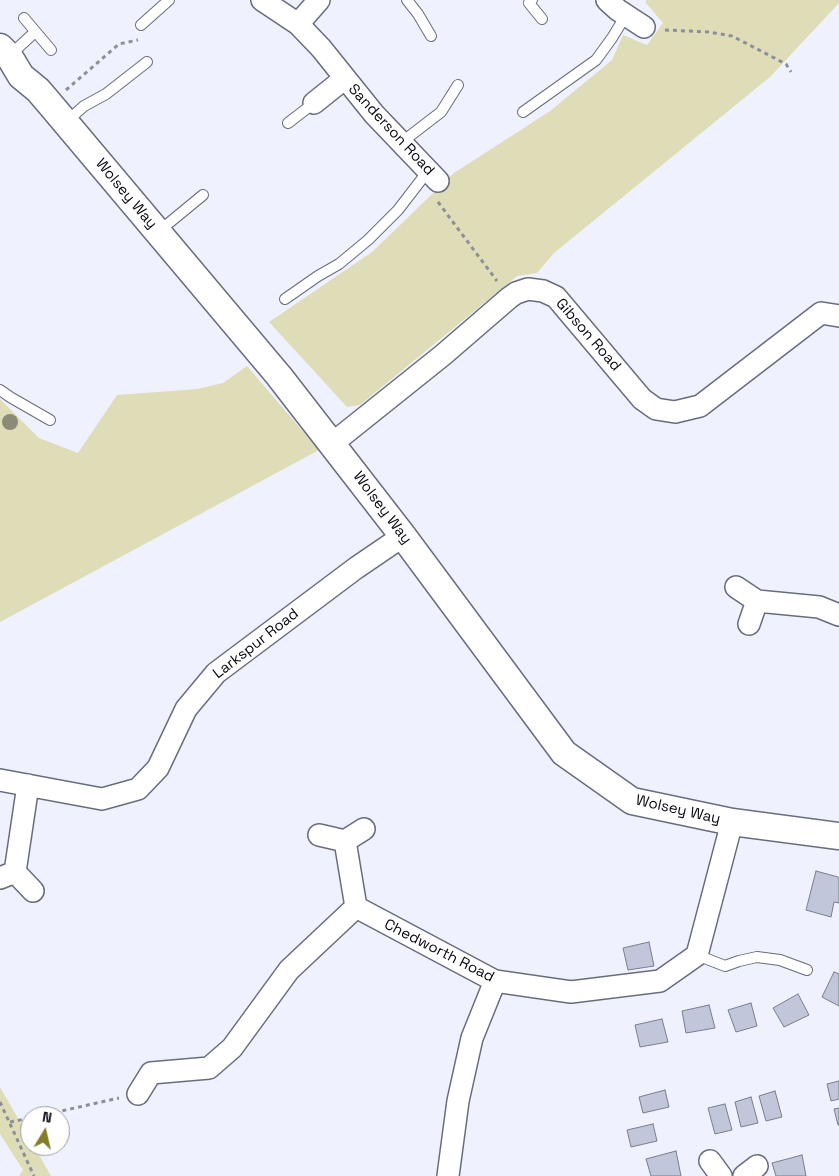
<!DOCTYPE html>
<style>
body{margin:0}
#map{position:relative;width:839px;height:1176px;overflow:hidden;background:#eff2fe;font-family:"Space Grotesk",sans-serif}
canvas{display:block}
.north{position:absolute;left:20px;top:1106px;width:50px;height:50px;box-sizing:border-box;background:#fff;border:1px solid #9d9da0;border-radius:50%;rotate:9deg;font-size:14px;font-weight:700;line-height:20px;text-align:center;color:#0a0b12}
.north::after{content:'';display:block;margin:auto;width:18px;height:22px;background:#837e25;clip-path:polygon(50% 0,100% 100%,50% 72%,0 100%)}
</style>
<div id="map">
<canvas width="839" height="1176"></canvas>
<div class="north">N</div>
</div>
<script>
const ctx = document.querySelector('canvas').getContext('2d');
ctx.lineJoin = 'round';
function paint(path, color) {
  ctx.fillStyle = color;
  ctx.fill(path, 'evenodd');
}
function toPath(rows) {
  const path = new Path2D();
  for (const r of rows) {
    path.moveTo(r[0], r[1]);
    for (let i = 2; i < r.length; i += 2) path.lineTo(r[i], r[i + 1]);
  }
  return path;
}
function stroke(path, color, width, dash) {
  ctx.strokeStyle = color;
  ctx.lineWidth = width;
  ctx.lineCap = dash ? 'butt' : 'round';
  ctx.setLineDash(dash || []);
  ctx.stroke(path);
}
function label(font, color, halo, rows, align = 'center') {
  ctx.font = font + ' "Space Grotesk",sans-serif';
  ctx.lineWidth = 4;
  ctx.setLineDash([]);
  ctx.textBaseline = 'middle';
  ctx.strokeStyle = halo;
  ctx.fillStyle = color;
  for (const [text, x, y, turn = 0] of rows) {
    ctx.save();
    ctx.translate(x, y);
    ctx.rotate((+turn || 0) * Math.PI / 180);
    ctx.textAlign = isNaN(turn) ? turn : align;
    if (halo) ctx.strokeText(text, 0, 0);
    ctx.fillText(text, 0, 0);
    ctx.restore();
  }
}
paint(toPath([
 [647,0,839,0,839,3,770,77,554,253,537,273,517,276,360,405,347,407,269,322,372,252,454,173,550,111,612,60,623,35,647,45,663,23,645,2],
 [247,366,319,450,0,622,0,399,39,438,78,453,117,395,197,389,223,383],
 [0,1087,30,1139,30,1146,34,1146,51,1176,19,1176,23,1170,0,1134]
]), '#deddb8');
const building = toPath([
 [816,871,838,877,839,879,839,903,834,902,831,917,806,910,816,871],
 [649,942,654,966,628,970,623,948,649,942],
 [834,972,839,974,839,1006,822,997,834,972],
 [798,994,809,1015,784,1027,773,1008,798,994],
 [751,1003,757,1026,736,1032,728,1010,751,1003],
 [709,1005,715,1028,686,1033,682,1011,709,1005],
 [662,1019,668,1042,640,1047,635,1025,662,1019],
 [839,1081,839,1099,831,1101,827,1084,839,1081],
 [665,1090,669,1107,643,1113,639,1097,665,1090],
 [775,1091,782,1117,766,1121,759,1096,775,1091],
 [751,1097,758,1123,741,1127,735,1102,751,1097],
 [725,1104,732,1130,715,1134,708,1108,725,1104],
 [839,1108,839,1125,838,1125,834,1109,839,1108],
 [653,1124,657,1141,631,1147,627,1130,653,1124],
 [676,1151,681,1176,651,1176,646,1159,676,1151],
 [802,1155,806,1176,776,1176,772,1163,802,1155]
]);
paint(building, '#c1c6da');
stroke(building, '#787c8f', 1);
const service = toPath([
 [407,0,418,14,431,36],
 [532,0,529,3,542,19],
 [24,18,51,50],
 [141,25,169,0],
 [9,56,35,32],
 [523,112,596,60,612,38,626,15],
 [66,122,84,106,106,94,147,62],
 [288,123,314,103],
 [402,142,441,112,458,85],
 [158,232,203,195],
 [285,299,318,276,339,264,368,240,398,210,428,171],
 [0,390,10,397,50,420],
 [697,955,725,966,739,961,757,957,780,960,807,970]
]);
const minor = toPath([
 [262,0,298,24,321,48,374,114,438,181],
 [607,0,618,10,644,27],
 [298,24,319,0],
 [314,103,344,79],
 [333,443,443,355,509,298,516,293,528,289,543,291,556,297,642,399,656,409,675,412,700,406,821,313,839,316],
 [736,587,757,601,819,607,839,615],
 [749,624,757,601],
 [0,780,102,799,138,789,158,768,186,709,216,673,356,568,403,536],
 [319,835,345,841],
 [15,872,33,891],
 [0,878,15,872,28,785],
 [356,907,345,841,364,829],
 [138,1094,151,1073,209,1068,232,1048,289,970,356,907,495,981,571,992,660,981,697,955,732,822],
 [710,1161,721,1176],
 [448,1176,458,1101,472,1038,495,981],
 [744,1176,757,1166]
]);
const tertiary = toPath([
 [0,47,9,56,21,76,38,90,50,104,279,376,403,536,564,753,632,801,732,822,839,836]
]);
stroke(service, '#686c7e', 12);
stroke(minor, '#686c7e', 24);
stroke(tertiary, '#686c7e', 29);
stroke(toPath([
 [665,30,709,32,732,36,786,64,791,72],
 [66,90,119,44,138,40],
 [438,202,497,281],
 [0,1102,34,1176],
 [39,1116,119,1098],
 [10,1122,30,1118]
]), '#8c8f98', 3, [4, 4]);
stroke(service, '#fff', 10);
stroke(minor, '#fff', 21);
stroke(tertiary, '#fff', 26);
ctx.fillStyle = '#8b8b77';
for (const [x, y] of [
 [10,422]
]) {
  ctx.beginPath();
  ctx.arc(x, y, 8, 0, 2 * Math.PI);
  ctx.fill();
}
label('15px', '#0a0b12', '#fff', [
 ["Sanderson Road",391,130,47],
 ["Wolsey Way",126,194,50],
 ["Gibson Road",588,335,49],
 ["Wolsey Way",382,508,53],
 ["Larkspur Road",256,644,-38],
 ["Wolsey Way",678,810,13],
 ["Chedworth Road",439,951,27]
]);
</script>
